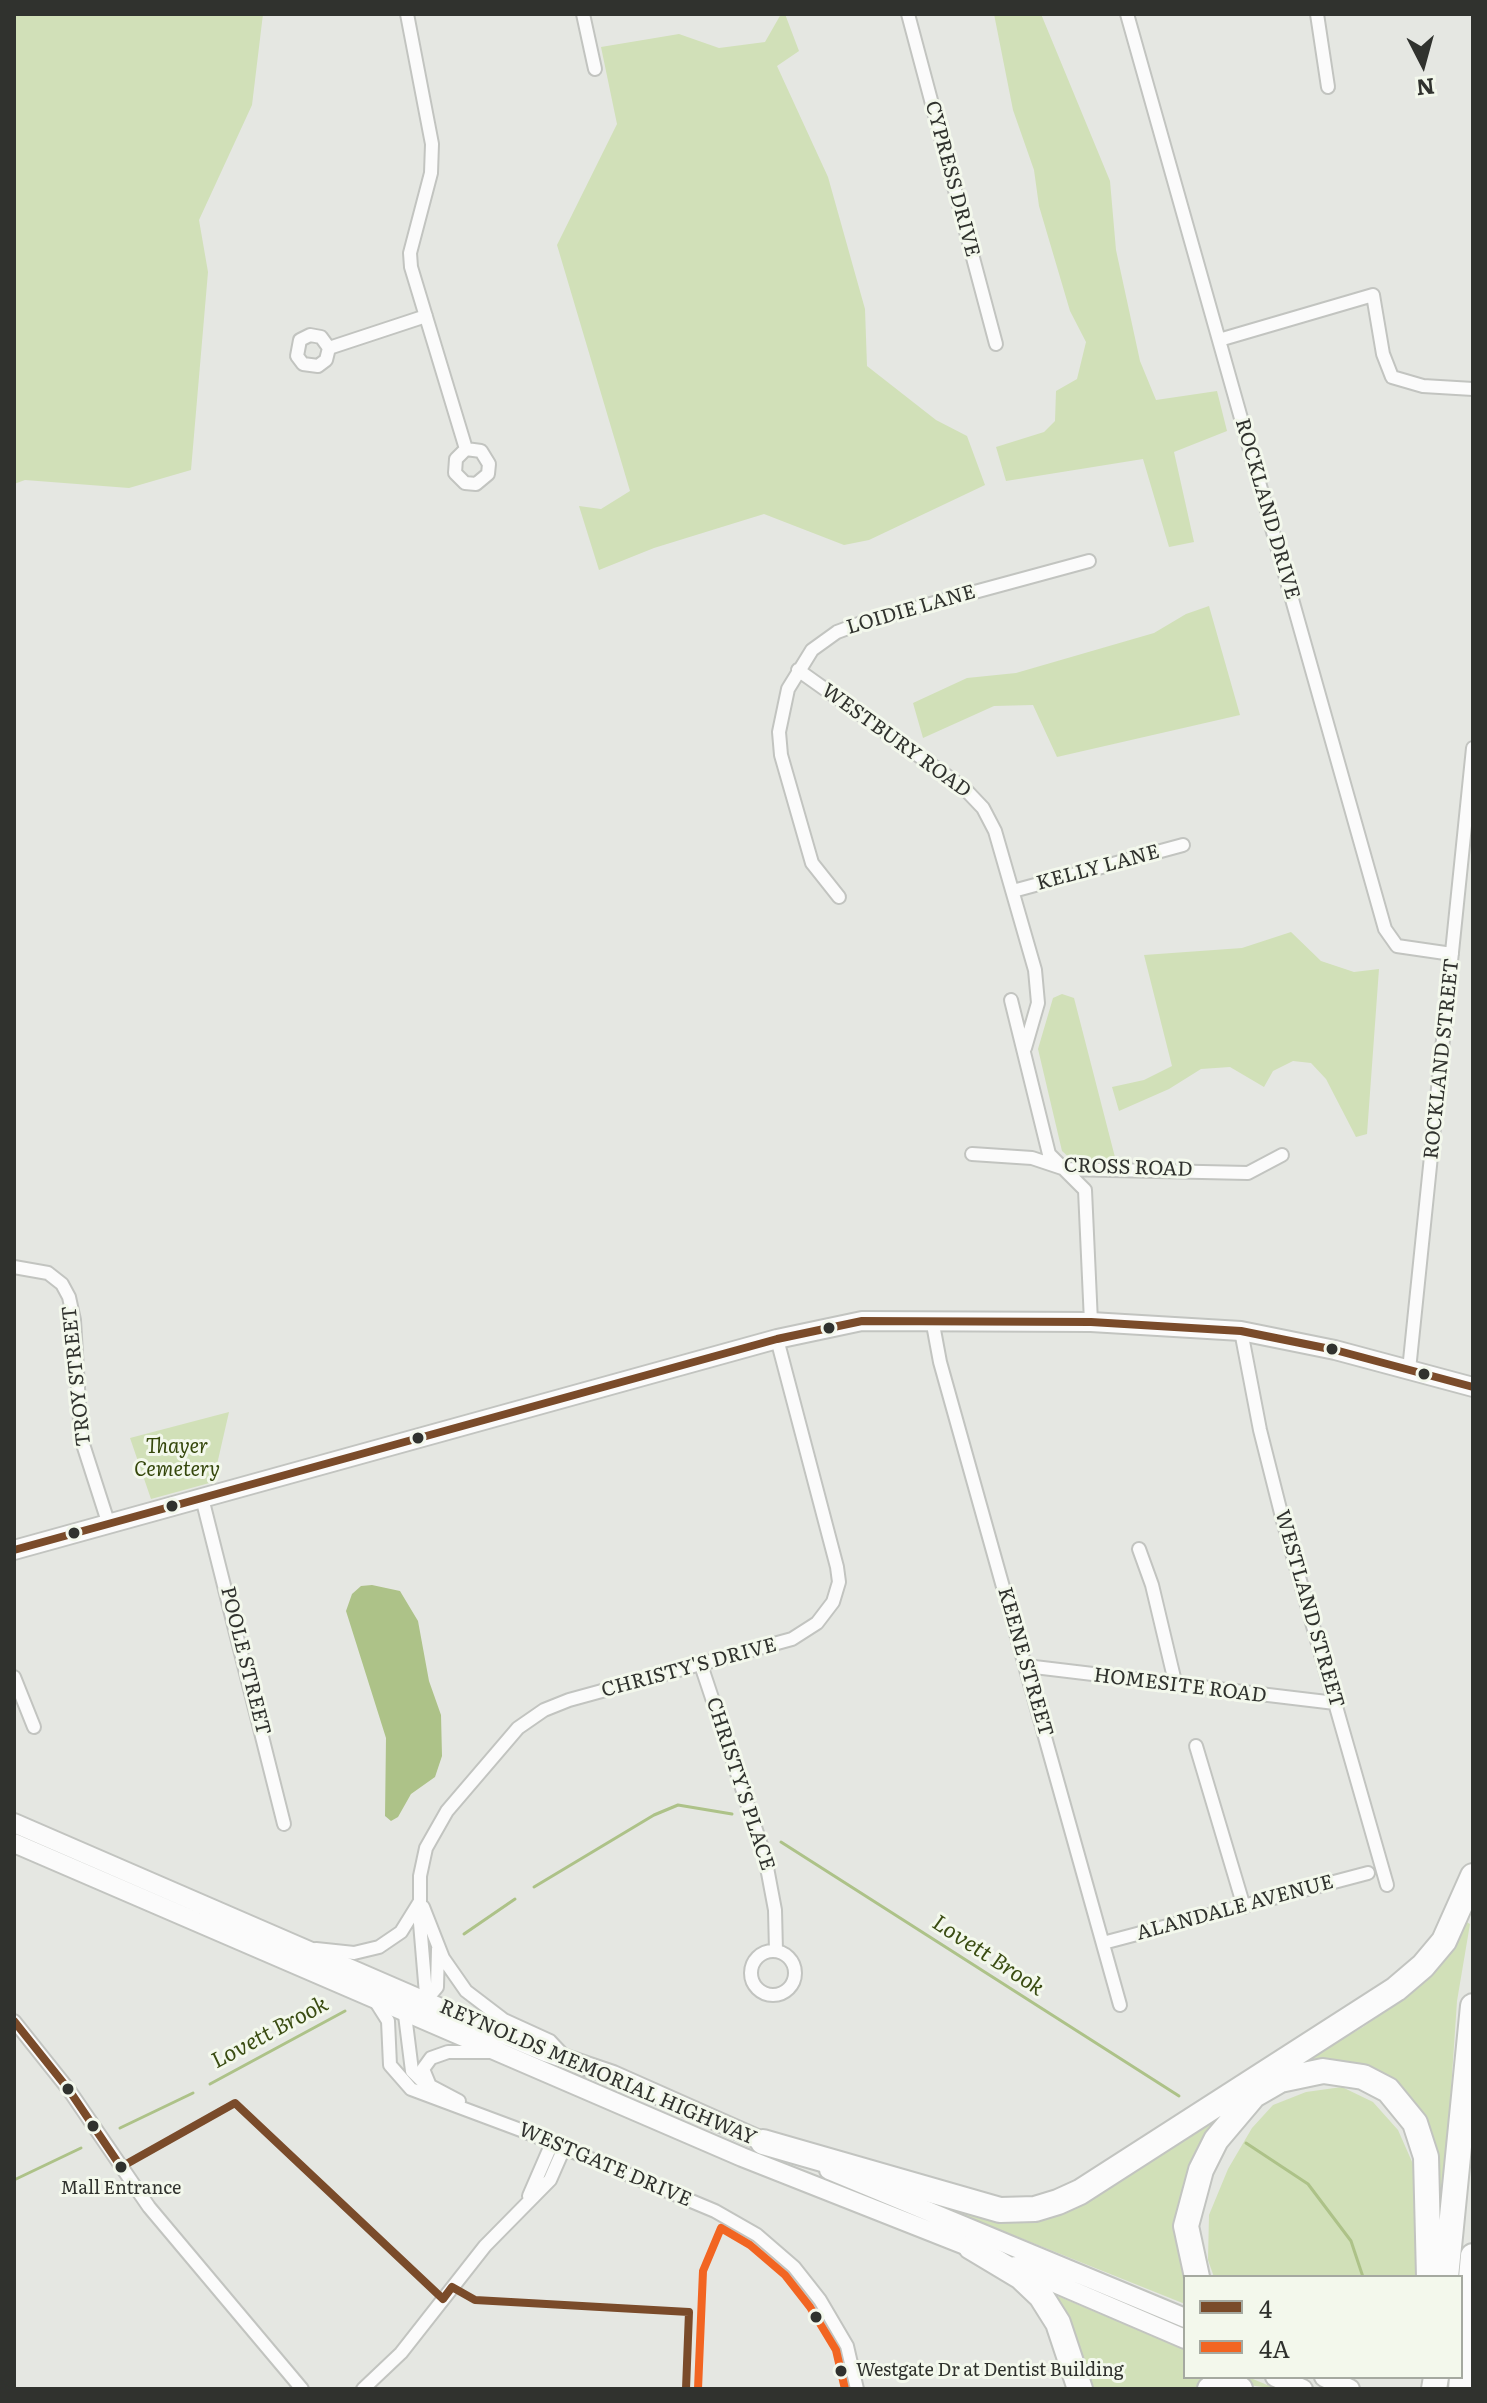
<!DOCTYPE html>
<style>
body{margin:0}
#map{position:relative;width:1487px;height:2403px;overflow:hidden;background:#e5e7e2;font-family:Literata,serif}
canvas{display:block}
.frame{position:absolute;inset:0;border:16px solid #30322e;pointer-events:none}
.legend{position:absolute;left:1183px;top:2275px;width:280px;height:104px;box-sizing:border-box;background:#f3f8ec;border:2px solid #a5a9a0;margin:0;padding:10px 14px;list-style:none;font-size:24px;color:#30322e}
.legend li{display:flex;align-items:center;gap:16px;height:40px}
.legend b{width:40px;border:2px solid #a5a9a0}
.north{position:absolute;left:1383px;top:24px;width:80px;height:80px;-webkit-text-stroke:6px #f3f8ec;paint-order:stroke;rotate:174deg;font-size:22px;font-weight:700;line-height:32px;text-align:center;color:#30322e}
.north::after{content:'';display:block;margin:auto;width:28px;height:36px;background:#30322e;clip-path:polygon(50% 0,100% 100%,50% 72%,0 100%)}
</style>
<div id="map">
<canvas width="1487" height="2403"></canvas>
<div class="frame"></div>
<ul class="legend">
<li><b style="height:10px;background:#7a4b2a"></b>4</li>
<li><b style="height:10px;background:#f26522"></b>4A</li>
</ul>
<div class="north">N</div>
</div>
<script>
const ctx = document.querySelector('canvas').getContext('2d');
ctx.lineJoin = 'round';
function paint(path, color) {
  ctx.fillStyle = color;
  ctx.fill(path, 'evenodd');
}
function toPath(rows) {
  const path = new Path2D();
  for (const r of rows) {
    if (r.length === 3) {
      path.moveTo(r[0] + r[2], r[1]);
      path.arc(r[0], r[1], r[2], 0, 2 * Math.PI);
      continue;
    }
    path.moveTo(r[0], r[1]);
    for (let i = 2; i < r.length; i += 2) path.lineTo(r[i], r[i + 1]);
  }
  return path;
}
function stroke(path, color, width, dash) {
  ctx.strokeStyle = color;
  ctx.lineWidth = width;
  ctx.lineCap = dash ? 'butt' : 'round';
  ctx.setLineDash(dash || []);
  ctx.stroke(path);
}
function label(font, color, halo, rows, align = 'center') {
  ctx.font = font + ' Literata,serif';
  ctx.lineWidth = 6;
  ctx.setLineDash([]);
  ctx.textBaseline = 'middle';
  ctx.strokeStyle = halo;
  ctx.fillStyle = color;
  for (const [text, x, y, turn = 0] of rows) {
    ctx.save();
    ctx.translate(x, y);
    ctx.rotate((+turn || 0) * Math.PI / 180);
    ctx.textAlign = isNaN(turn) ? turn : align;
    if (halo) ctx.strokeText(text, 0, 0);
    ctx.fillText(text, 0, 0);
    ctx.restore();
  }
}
paint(toPath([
 [14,14,263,14,252,105,199,220,208,272,191,470,129,488,25,480,14,484],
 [781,14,785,14,799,51,777,66,828,177,865,309,867,366,936,420,967,436,985,485,869,540,844,545,764,514,654,548,599,570,579,506,601,509,630,491,557,245,617,124,601,47,679,34,719,48,765,42],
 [994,14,1041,14,1110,181,1116,250,1140,361,1156,400,1217,391,1227,431,1174,452,1194,542,1169,547,1143,459,1006,481,996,447,1044,432,1055,421,1056,391,1077,379,1086,342,1070,311,1039,206,1034,170,1013,110],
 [1209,606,1240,715,1057,757,1033,705,994,706,923,738,913,703,967,678,1016,673,1154,633,1186,614],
 [1291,932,1321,961,1354,972,1379,969,1367,1134,1356,1137,1326,1079,1311,1063,1293,1061,1273,1071,1264,1087,1230,1067,1201,1069,1169,1089,1119,1111,1112,1087,1144,1080,1172,1066,1144,955,1242,948],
 [1062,994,1074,998,1117,1165,1084,1164,1072,1160,1062,1151,1038,1049,1053,998],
 [229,1412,213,1482,151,1499,130,1438],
 [1465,1921,1470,1924,1457,2001,1443,2210,1437,2209,1388,2078,1285,2072,1363,2027,1416,1989,1440,1964],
 [1342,2087,1373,2102,1398,2130,1413,2164,1421,2200,1415,2277,1214,2277,1208,2260,1209,2215,1228,2169,1252,2128,1273,2105,1306,2092],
 [1247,2096,1206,2145,1185,2277,1185,2304,943,2207,998,2218,1049,2216,1077,2207],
 [1046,2291,1185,2350,1185,2377,1248,2377,1277,2389,1227,2382,1189,2389,1092,2389,1071,2326]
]), '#d1e0b8');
paint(toPath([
 [372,1585,400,1591,418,1621,429,1681,441,1715,442,1756,435,1777,411,1794,398,1817,391,1821,385,1816,386,1738,346,1611,352,1594,361,1586]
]), '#adc288');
stroke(toPath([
 [781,1842,1179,2096],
 [534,1887,654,1815,678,1805,732,1814],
 [464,1934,515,1899],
 [210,2084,345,2011],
 [120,2128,193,2093],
 [1246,2143,1308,2184,1351,2241,1363,2277],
 [14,2180,81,2148]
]), '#adc288', 3);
const street = toPath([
 [407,14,432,144,431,173,410,253,411,267,466,449,456,459,455,473,465,483,476,484,488,474,489,464,481,451,466,449],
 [583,14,595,69],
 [908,14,996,344],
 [1127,14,1385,929,1397,946,1452,954],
 [1317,14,1328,87],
 [1219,340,1373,295,1383,354,1392,377,1423,386,1473,389],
 [329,348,321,337,310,335,300,340,297,356,303,364,318,366,326,360,329,348,426,316],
 [798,670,964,788,983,808,995,831,1035,970,1038,1003,1025,1048],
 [1013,891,1183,845],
 [839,897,812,863,781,755,779,732,788,689,812,650,837,632,864,622,1089,561],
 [1011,1000,1049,1154,1085,1190,1091,1322],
 [972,1154,1032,1158,1065,1169,1248,1173,1282,1155],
 [14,1267,48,1273,62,1284,69,1297,74,1320,81,1438,109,1525],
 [932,1319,940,1362,1120,2005],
 [1241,1331,1260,1430,1283,1521,1387,1885],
 [1409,1370,1473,748],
 [202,1498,284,1824],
 [1139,1549,1152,1585,1176,1686],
 [701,1665,765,1857,775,1910,776,1951],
 [1026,1666,1335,1703],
 [14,1677,34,1727],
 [1196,1746,1244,1907],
 [423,1907,443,1958,466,1991,504,2020,550,2041,565,2057],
 [1103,1943,1368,1873],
 [316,1949,354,1953,379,1947,401,1932,419,1903],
 [773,1973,22],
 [425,2001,437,1987,438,1949],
 [376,2002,388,2021,390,2065,411,2089,526,2132,715,2211,757,2235,794,2267,820,2300,847,2346,857,2389],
 [427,2006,420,1923,420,1876,426,1848,447,1811,518,1728,544,1710,569,1700,792,1639,817,1623,833,1602,839,1582,837,1567,777,1339],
 [404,2007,412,2071,423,2082,459,2101],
 [14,2021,69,2090,149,2207,302,2389],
 [430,2086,423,2069,431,2058,448,2052,490,2052],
 [529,2196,552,2143],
 [363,2389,401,2353,485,2246,550,2180,564,2148]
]);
const secondary = toPath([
 [14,1550,777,1339,862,1321,1091,1322,1241,1331,1335,1350,1473,1387],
 [14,1823,450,2012,545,2052,613,2075,773,2146],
 [14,1843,742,2157,980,2251],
 [829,2170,1185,2318],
 [1015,2266,1185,2339],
 [1275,2377,1303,2389],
 [1324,2377,1350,2389]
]);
const highway = toPath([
 [763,2142,1000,2210,1035,2209,1058,2202,1080,2192,1396,1989,1423,1966,1444,1941,1473,1876],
 [971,2247,1021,2277,1041,2296,1058,2323,1080,2389],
 [1197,2277,1186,2226,1201,2170,1216,2140,1254,2095,1280,2080,1323,2071,1363,2077,1388,2090,1415,2123,1426,2157,1429,2277],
 [1446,2277,1473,2006],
 [1210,2389,1240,2389],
 [1434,2389,1436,2377],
 [1461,2389,1473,2256]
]);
stroke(street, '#c2c4c0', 16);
stroke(secondary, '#c2c4c0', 22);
stroke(highway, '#c2c4c0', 28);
stroke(street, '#fbfbfb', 12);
stroke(secondary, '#fbfbfb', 18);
stroke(highway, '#fbfbfb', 24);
stroke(toPath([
 [14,1550,777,1339,862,1321,1091,1322,1241,1331,1335,1350,1473,1387],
 [14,2021,69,2090,121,2167,235,2103,443,2299,452,2287,475,2300,689,2312,686,2389]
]), '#7a4b2a', 8);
stroke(toPath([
 [698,2389,703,2271,721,2228,750,2245,785,2275,810,2307,836,2350,845,2389]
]), '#f26522', 8);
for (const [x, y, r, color] of [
 [829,1328,7,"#30322e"],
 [1332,1349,7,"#30322e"],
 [1424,1374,7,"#30322e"],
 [418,1438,7,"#30322e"],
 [172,1506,7,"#30322e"],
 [74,1533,7,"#30322e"],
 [68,2089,7,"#30322e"],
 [93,2126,7,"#30322e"],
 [121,2167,7,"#30322e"],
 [816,2317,7,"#30322e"],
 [841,2371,7,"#30322e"]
]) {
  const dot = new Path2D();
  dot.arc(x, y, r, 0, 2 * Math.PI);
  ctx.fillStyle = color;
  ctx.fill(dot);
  stroke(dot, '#f3f8ec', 3);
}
label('18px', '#30322e', '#f3f8ec', [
 ["Mall Entrance",121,2189],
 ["Westgate Dr at Dentist Building",856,2371,"left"]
]);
label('20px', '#30322e', '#f3f8ec', [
 ["CYPRESS DRIVE",952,179,75],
 ["ROCKLAND DRIVE",1267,509,74],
 ["LOIDIE LANE",911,610,-16],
 ["WESTBURY ROAD",896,741,36],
 ["KELLY LANE",1098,868,-15],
 ["ROCKLAND STREET",1442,1059,-84],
 ["CROSS ROAD",1128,1168,2],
 ["TROY STREET",77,1376,-96],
 ["WESTLAND STREET",1309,1609,74],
 ["POOLE STREET",245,1661,76],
 ["KEENE STREET",1025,1662,74],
 ["CHRISTY'S DRIVE",689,1668,-15],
 ["HOMESITE ROAD",1180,1686,7],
 ["CHRISTY'S PLACE",740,1784,72],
 ["ALANDALE AVENUE",1235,1908,-15],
 ["REYNOLDS MEMORIAL HIGHWAY",598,2073,23],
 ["WESTGATE DRIVE",605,2165,23]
]);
label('italic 20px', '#35470b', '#f3f8ec', [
 ["Thayer",177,1447],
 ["Cemetery",177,1470]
]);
label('italic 22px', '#3a4c12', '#f3f8ec', [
 ["Lovett Brook",988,1956,33],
 ["Lovett Brook",270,2033,-28]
]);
</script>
